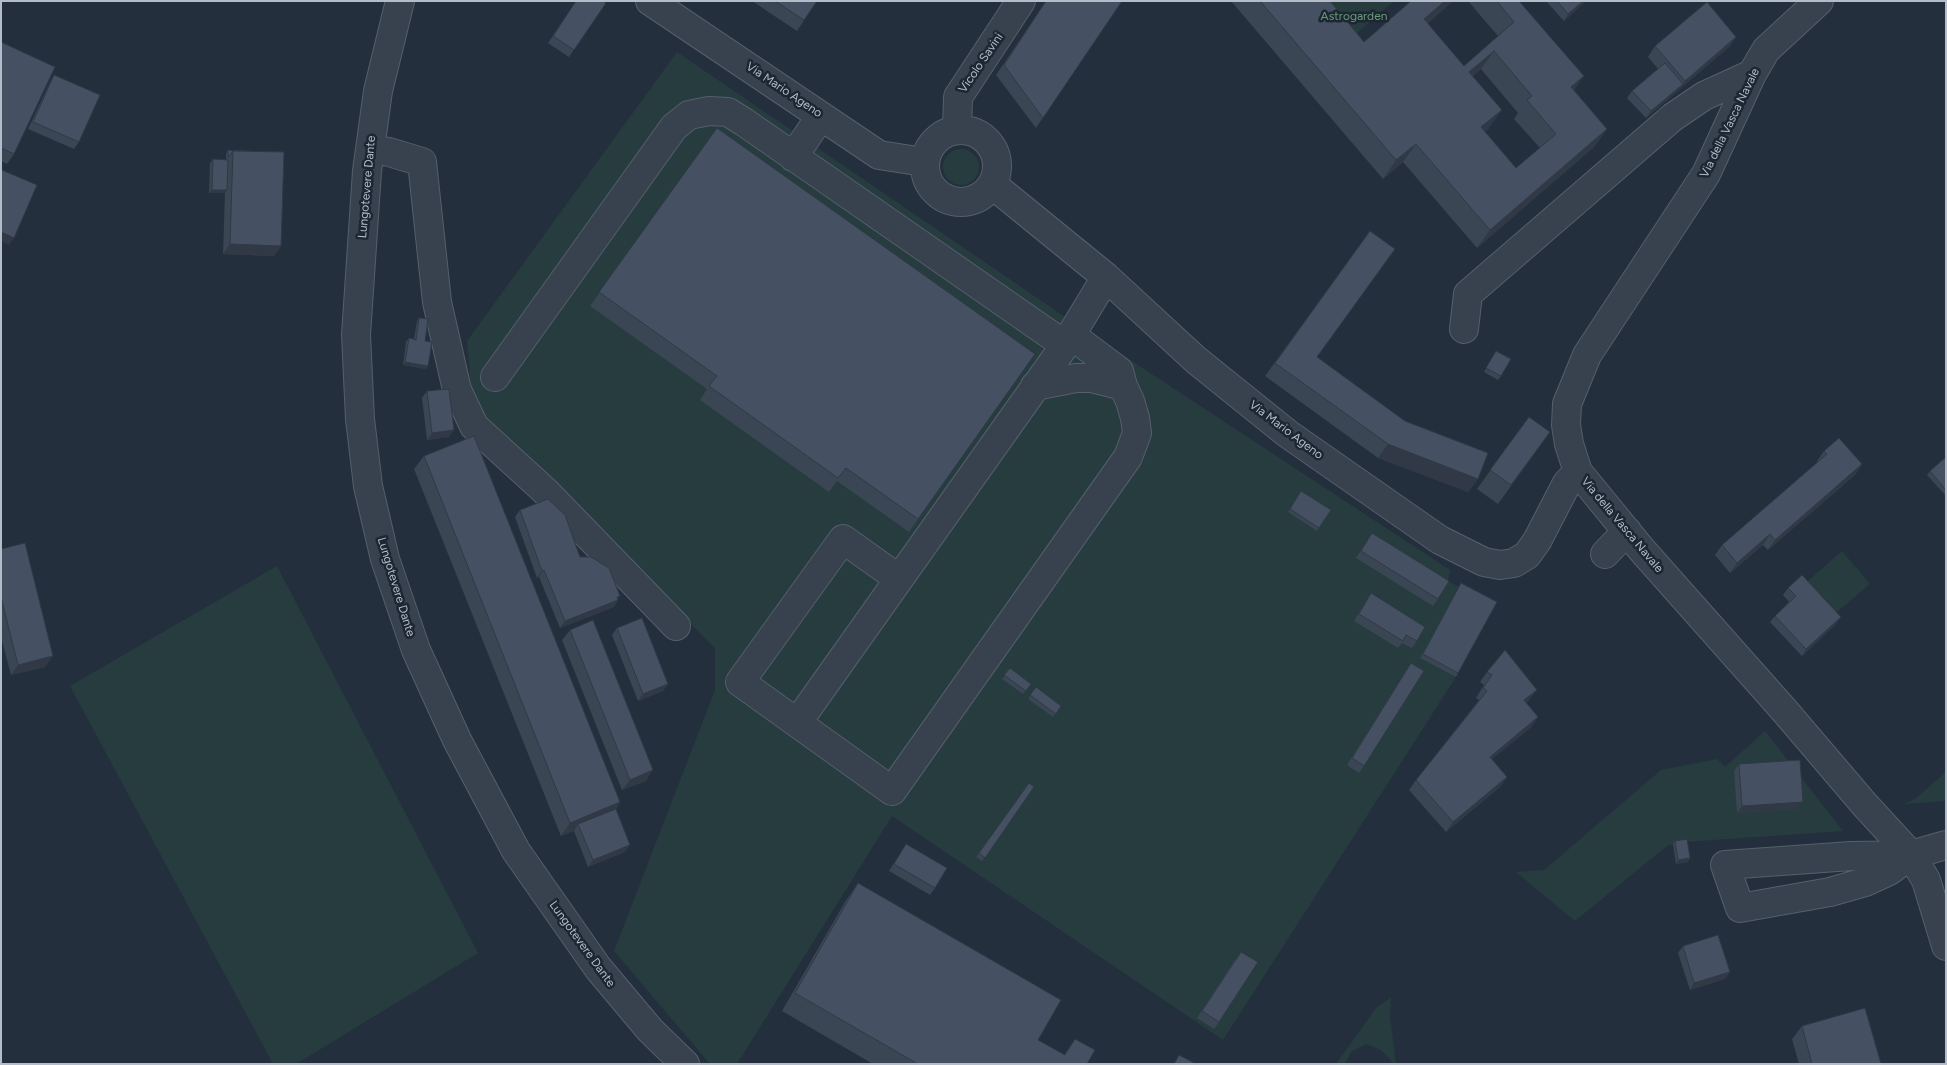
<!DOCTYPE html>
<style>
body{margin:0}
#map{position:relative;width:1947px;height:1065px;overflow:hidden;background:#242f3e;font-family:Figtree,sans-serif}
canvas{display:block}
.frame{position:absolute;inset:0;border:2px solid #b4bcc9;pointer-events:none}
</style>
<div id="map">
<canvas width="1947" height="1065"></canvas>
<div class="frame"></div>
</div>
<script>
const ctx = document.querySelector('canvas').getContext('2d');
ctx.lineJoin = 'round';
function paint(path, color) {
  ctx.fillStyle = color;
  ctx.fill(path, 'evenodd');
}
function toPath(rows) {
  const path = new Path2D();
  for (const r of rows) {
    if (r.length === 3) {
      path.moveTo(r[0] + r[2], r[1]);
      path.arc(r[0], r[1], r[2], 0, 2 * Math.PI);
      continue;
    }
    path.moveTo(r[0], r[1]);
    for (let i = 2; i < r.length; i += 2) path.lineTo(r[i], r[i + 1]);
  }
  return path;
}
function stroke(path, color, width, dash) {
  ctx.strokeStyle = color;
  ctx.lineWidth = width;
  ctx.lineCap = dash ? 'butt' : 'round';
  ctx.setLineDash(dash || []);
  ctx.stroke(path);
}
function label(font, color, halo, rows, align = 'center') {
  ctx.font = font + ' Figtree,sans-serif';
  ctx.lineWidth = 5;
  ctx.setLineDash([]);
  ctx.textBaseline = 'middle';
  ctx.strokeStyle = halo;
  ctx.fillStyle = color;
  for (const [text, x, y, turn = 0] of rows) {
    ctx.save();
    ctx.translate(x, y);
    ctx.rotate((+turn || 0) * Math.PI / 180);
    ctx.textAlign = isNaN(turn) ? turn : align;
    if (halo) ctx.strokeText(text, 0, 0);
    ctx.fillText(text, 0, 0);
    ctx.restore();
  }
}
paint(toPath([
 [1322,1,1394,1,1352,37],
 [677,52,1068,319,1450,570,1448,581,1494,606,1456,677,1223,1040,892,816,737,1064,710,1064,614,951,715,690,715,648,473,409,467,341],
 [961,167,18],
 [1842,551,1870,584,1830,618,1801,587],
 [277,566,478,953,296,1064,273,1064,70,686],
 [1765,731,1843,831,1685,842,1667,846,1575,921,1516,872,1544,870,1661,770,1717,759,1725,767],
 [1946,772,1946,801,1904,804,1915,799],
 [1391,997,1390,1016,1396,1064,1392,1064,1391,1060,1381,1050,1366,1044,1351,1052,1345,1064,1336,1064,1376,1008]
]), '#263c3f');
const minor = toPath([
 [400,1,378,91,367,171,356,335,360,419,368,486,385,559,416,650,457,740,516,851,598,968,650,1030,685,1064],
 [650,1,879,155,924,162],
 [1819,1,1766,50,1752,74,1706,174,1587,355,1567,404,1566,425,1569,444,1578,472,1588,484,1642,550,1784,710,1865,805,1911,855,1926,880,1946,946],
 [961,166,36],
 [957,130,958,97,1021,1],
 [370,149,389,152,422,162,437,302,457,390,474,426,545,491,676,626],
 [793,157,821,116],
 [993,185,1106,277,1196,360,1288,434,1440,540,1484,562,1500,565,1514,563,1527,555,1537,541,1567,483,1578,472],
 [1464,329,1468,294,1673,117,1704,96,1752,74],
 [495,377,674,127,689,115,709,111,728,112,744,122,1065,345],
 [1035,386,1076,378,1091,378,1123,386],
 [1605,554,1627,531],
 [899,579,843,539,740,682,892,791,1128,457,1137,433,1135,418,1130,401,1123,386,1119,371,1071,335],
 [797,723,1065,345,1106,277],
 [1911,855,1889,871,1865,882,1830,892,1740,908,1725,865,1851,856,1911,855,1946,845]
]);
stroke(minor, '#565f6c', 30);
stroke(minor, '#38414e', 28);
paint(toPath([
 [576,1,606,3,569,57,548,43],
 [752,1,817,1,797,31],
 [1046,1,1122,1,1036,128,996,75],
 [1231,1,1330,1,1364,42,1411,1,1453,1,1427,24,1464,66,1498,36,1468,1,1519,1,1574,90,1607,129,1594,147,1477,248,1403,162,1383,179],
 [1481,69,1518,113,1514,119,1540,148,1516,168,1485,132,1489,128,1473,76],
 [1546,1,1586,1,1564,21],
 [1736,37,1729,47,1646,118,1627,98,1632,91,1658,69,1648,57,1655,46],
 [1,42,14,154,7,164,1,161],
 [54,75,79,142,74,149,28,129,50,82],
 [717,128,1035,354,909,532,837,481,829,492,700,400,707,389,590,306],
 [228,150,284,152,281,246,274,256,223,254,225,193,209,193,210,163,213,159,226,160,226,154],
 [1370,231,1317,357,1478,479,1468,492,1378,458,1265,376],
 [419,318,425,341,428,366,426,369,403,365,406,342,409,338,414,339,417,321],
 [1494,354,1501,376,1498,380,1484,372],
 [427,391,449,437,427,440,422,398],
 [1529,417,1550,432,1498,504,1477,489],
 [1824,451,1862,464,1855,475,1768,550,1763,545,1730,573,1715,555,1722,545,1818,462,1817,461],
 [424,456,620,802,616,809,625,852,588,867,574,831,561,836,414,469],
 [1946,457,1946,496,1927,475,1930,471],
 [1301,491,1331,510,1317,531,1288,512],
 [520,510,580,557,620,596,618,598,618,600,614,607,560,628,539,577,537,578,515,517],
 [1372,533,1438,599,1433,606,1356,558],
 [1,549,45,667,11,675,1,637],
 [1461,583,1458,673,1456,677,1420,658],
 [1788,588,1836,624,1802,656,1770,622,1775,616,1789,602,1783,595],
 [1371,593,1417,641,1412,648,1402,643,1398,648,1354,621],
 [617,628,668,684,663,691,638,701,612,635],
 [570,630,646,781,622,790,562,640],
 [1411,663,1364,766,1359,773,1347,765],
 [1010,668,1031,684,1023,694,1002,679],
 [1487,672,1529,700,1526,703,1538,717,1531,727,1492,759,1507,777,1500,787,1446,832,1409,790,1416,780,1479,700,1476,698,1484,685,1480,682],
 [1036,687,1061,706,1053,717,1028,699],
 [1739,764,1798,809,1737,813,1734,771],
 [1029,783,1034,787,982,861,976,857],
 [1675,841,1688,862,1676,864,1673,844],
 [906,844,935,888,930,895,889,871],
 [858,883,1038,1040,1064,1055,1075,1039,1087,1064,873,1064,782,1011,845,902],
 [1683,946,1725,979,1690,990,1678,953],
 [1236,958,1219,1022,1214,1029,1197,1018],
 [1802,1026,1881,1064,1799,1064,1792,1039]
]), '#3b4654');
paint(toPath([
 [1445,1,1453,1,1411,38,1424,19],
 [1583,1,1586,1,1564,21,1568,14],
 [1736,37,1729,47,1646,118,1651,111,1683,84,1685,81],
 [1494,51,1481,69,1456,91,1469,72],
 [1584,76,1571,95,1571,87],
 [1502,110,1489,128,1468,146,1481,127],
 [1607,129,1594,147,1477,248,1490,230],
 [1416,144,1403,162,1383,179,1396,160],
 [212,190,227,190,225,193,209,193],
 [1,232,14,238,9,245,1,241],
 [230,244,281,246,274,256,223,254],
 [405,362,428,366,426,369,403,365],
 [454,430,449,437,427,440,432,433],
 [1388,444,1478,479,1468,492,1378,458],
 [1862,464,1855,475,1768,550,1775,540],
 [1770,534,1763,545,1730,573,1737,563],
 [544,570,539,577,537,578,542,571],
 [620,596,616,601,618,600,614,607,560,628,565,621],
 [1841,617,1836,624,1802,656,1806,649],
 [53,656,45,667,11,675,18,665],
 [668,684,663,691,638,701,643,694],
 [1537,690,1529,700,1517,710,1524,700],
 [1538,717,1531,727,1482,767,1490,757],
 [653,770,646,781,622,790,630,780],
 [1507,777,1500,787,1446,832,1453,822],
 [620,802,611,816,578,824,574,831,561,836,570,823],
 [1803,802,1798,809,1737,813,1742,806],
 [630,845,625,852,588,867,593,860],
 [1690,858,1688,862,1676,864,1678,860],
 [1730,972,1725,979,1690,990,1694,983]
]), '#303945');
const building = toPath([
 [576,1,603,1,606,3,574,50,553,36,576,1],
 [775,1,817,1,804,20,775,1],
 [1046,1,1122,1,1043,118,1004,65,1046,1],
 [1260,1,1330,1,1364,42,1411,1,1445,1,1424,19,1464,66,1514,22,1497,1,1519,1,1584,76,1571,87,1607,129,1490,230,1416,144,1396,160,1260,1],
 [1494,51,1532,96,1527,100,1556,134,1516,168,1481,127,1502,110,1469,72,1494,51],
 [1557,1,1583,1,1568,14,1557,1],
 [1707,2,1736,37,1685,81,1655,46,1707,2],
 [1,42,55,67,14,154,1,148,1,42],
 [1665,63,1683,84,1651,111,1632,91,1665,63],
 [54,75,100,95,79,142,33,122,54,75],
 [717,128,1035,354,918,519,846,468,838,478,709,386,717,376,599,292,717,128],
 [228,150,234,151,233,151,228,157,228,150],
 [233,151,284,152,281,246,230,244,233,151],
 [213,159,228,160,227,190,212,190,213,159],
 [2,170,37,185,14,238,1,232,1,172,2,170],
 [1370,231,1395,249,1317,357,1405,421,1488,453,1478,479,1388,444,1275,363,1370,231],
 [419,318,428,319,425,341,432,342,428,366,405,362,409,338,416,340,419,318],
 [1496,351,1511,359,1501,376,1486,368,1496,351],
 [449,389,454,430,432,433,427,391,449,389],
 [1529,417,1550,432,1511,485,1490,470,1529,417],
 [474,436,620,802,570,823,424,456,474,436],
 [1839,438,1862,464,1775,540,1770,534,1737,563,1722,545,1827,454,1824,451,1839,438],
 [1946,457,1946,490,1930,471,1946,457],
 [1301,491,1331,510,1319,528,1290,509,1301,491],
 [548,499,565,515,580,557,591,557,609,568,620,596,617,597,618,600,565,621,544,570,542,571,520,510,548,499],
 [1372,533,1449,581,1438,599,1361,551,1372,533],
 [25,543,53,656,18,665,1,597,1,549,25,543],
 [1802,575,1841,617,1806,649,1775,616,1796,596,1788,588,1802,575],
 [1461,583,1497,602,1458,673,1423,654,1461,583],
 [1371,593,1425,627,1417,641,1406,635,1403,641,1359,614,1371,593],
 [642,618,668,684,643,694,617,628,642,618],
 [593,620,653,770,630,780,570,630,593,620],
 [1505,650,1537,690,1524,700,1538,717,1490,757,1507,777,1453,822,1416,780,1487,691,1483,688,1492,675,1487,672,1505,650],
 [1411,663,1424,671,1364,766,1352,758,1411,663],
 [1010,668,1031,684,1026,691,1004,675,1010,668],
 [1036,687,1061,706,1056,714,1030,695,1036,687],
 [1800,760,1803,802,1742,806,1739,764,1800,760],
 [1029,783,1034,787,985,858,979,853,1029,783],
 [616,809,630,845,593,860,578,824,616,809],
 [1687,839,1690,858,1678,860,1675,841,1687,839],
 [906,844,947,868,935,888,894,864,906,844],
 [858,883,1061,1000,1038,1040,1065,1055,1075,1039,1095,1050,1087,1064,918,1064,795,993,858,883],
 [1718,935,1730,972,1694,983,1683,946,1718,935],
 [1241,952,1258,962,1219,1022,1202,1011,1241,952],
 [1865,1008,1881,1064,1812,1064,1802,1026,1865,1008],
 [1179,1055,1196,1064,1174,1064,1179,1055]
]);
paint(building, '#455162');
stroke(building, '#303945', 1);
label('12px', '#6b9a76', '#1d2633', [
 ["Astrogarden",1354,16]
]);
label('12px', '#b4bcc9', '#1d2633', [
 ["Vicolo Savini",981,63,-56],
 ["Via Mario Ageno",784,90,34],
 ["Via della Vasca Navale",1730,123,-64],
 ["Lungotevere Dante",367,187,-85],
 ["Via Mario Ageno",1286,430,37],
 ["Via della Vasca Navale",1622,525,50],
 ["Lungotevere Dante",396,587,73],
 ["Lungotevere Dante",582,944,54]
]);
</script>
